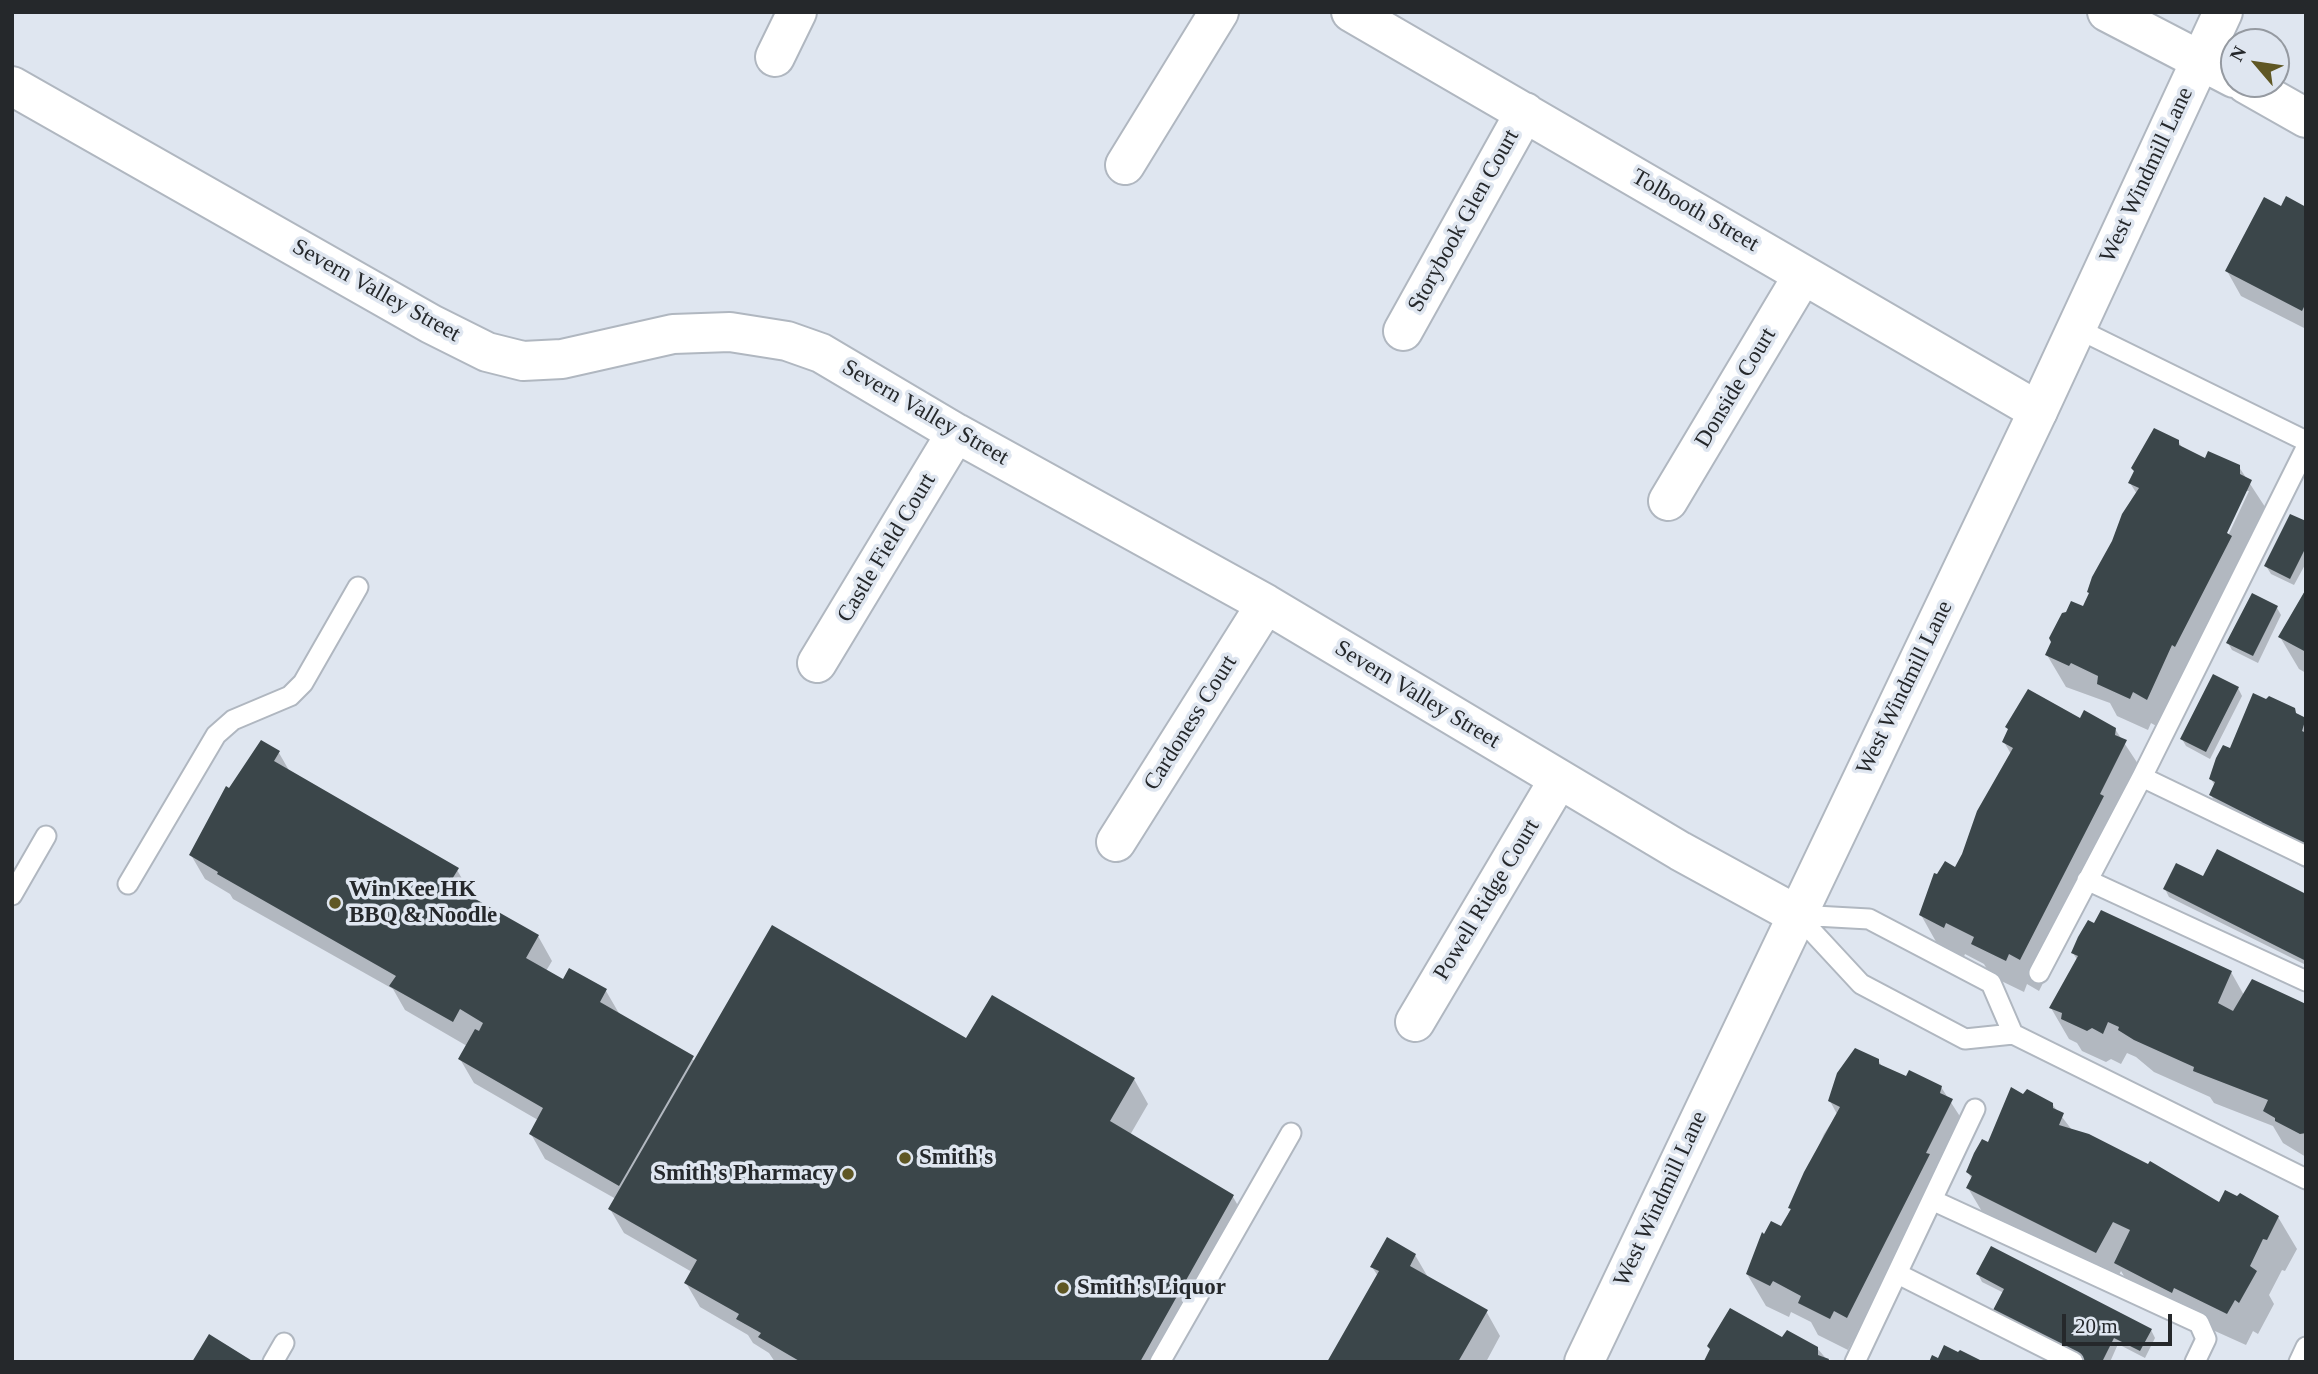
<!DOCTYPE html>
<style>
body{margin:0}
#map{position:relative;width:2318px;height:1374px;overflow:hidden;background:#dfe6f0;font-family:"Times New Roman",serif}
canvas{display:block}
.frame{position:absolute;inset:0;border:14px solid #25282b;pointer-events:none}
.north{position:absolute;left:2220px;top:28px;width:70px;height:70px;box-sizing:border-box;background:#dfe6f0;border:2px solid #959aa1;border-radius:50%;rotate:299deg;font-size:19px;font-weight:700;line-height:28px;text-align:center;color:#25282b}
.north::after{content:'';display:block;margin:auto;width:24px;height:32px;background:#5f5724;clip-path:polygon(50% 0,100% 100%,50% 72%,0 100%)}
.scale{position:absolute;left:2062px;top:1314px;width:110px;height:32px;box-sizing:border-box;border:4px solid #25282b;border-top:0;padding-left:9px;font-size:21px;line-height:24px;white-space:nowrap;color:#25282b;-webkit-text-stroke:5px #dfe6f0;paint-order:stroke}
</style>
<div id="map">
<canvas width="2318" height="1374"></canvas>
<div class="frame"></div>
<div class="north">N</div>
<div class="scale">20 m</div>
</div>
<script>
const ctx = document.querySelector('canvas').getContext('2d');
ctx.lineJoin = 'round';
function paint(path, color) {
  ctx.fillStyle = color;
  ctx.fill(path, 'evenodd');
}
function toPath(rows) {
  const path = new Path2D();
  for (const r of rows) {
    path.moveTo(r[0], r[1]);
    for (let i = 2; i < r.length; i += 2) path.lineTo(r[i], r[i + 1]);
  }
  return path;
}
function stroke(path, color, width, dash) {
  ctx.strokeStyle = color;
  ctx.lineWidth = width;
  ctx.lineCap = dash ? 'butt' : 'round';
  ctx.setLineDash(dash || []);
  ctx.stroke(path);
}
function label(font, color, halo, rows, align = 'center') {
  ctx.font = font + ' "Times New Roman",serif';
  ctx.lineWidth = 7;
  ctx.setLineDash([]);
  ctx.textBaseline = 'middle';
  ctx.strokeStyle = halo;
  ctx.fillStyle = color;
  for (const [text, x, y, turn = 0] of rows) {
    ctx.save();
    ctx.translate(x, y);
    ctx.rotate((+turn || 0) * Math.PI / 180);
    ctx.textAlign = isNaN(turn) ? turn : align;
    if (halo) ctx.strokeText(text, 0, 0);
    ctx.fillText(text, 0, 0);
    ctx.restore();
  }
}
paint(toPath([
 [2282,208,2306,209,2306,329,2241,296,2227,271],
 [2178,441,2183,449,2206,460,2239,467,2269,513,2165,731,2151,723,2148,730,2117,716,2110,703,2066,687,2047,655,2084,608,2137,494,2130,483],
 [2245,491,2249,491,2225,542,2222,540],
 [2306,523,2306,563,2294,585,2271,574,2266,566],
 [2306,589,2306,673,2299,669,2280,637],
 [2277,608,2281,615,2258,663,2232,650,2228,643],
 [2238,688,2242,696,2210,759,2186,746,2182,739],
 [2297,716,2306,720,2306,869,2229,827,2211,795,2215,786,2211,779,2231,751],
 [2080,720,2115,729,2144,773,2121,829,2039,991,2027,984,2024,992,1991,976,1984,964,1965,954,1963,959,1939,947,1921,915,1956,869,2011,754,2004,742,2009,731,2007,727],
 [279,753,290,772,457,870,471,894,470,897,538,936,552,961,546,971,564,982,606,991,620,1015,695,1061,967,1041,993,997,1134,1079,1148,1104,1130,1135,1233,1197,1247,1221,1167,1362,775,1362,769,1353,753,1343,748,1335,700,1307,686,1283,692,1272,624,1233,610,1209,616,1199,545,1159,531,1134,538,1120,474,1083,460,1059,467,1046,405,1010,393,989,233,899,230,894,205,879,191,855,229,790],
 [2204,879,2306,896,2306,965,2169,897,2165,889],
 [2073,953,2231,972,2245,997,2306,1006,2306,1157,2283,1143,2273,1126,2214,1103,2210,1097,2154,1072,2136,1057,2127,1053,2121,1064,2111,1059,2106,1062,2082,1051,2077,1043,2069,1039,2051,1008,2078,961],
 [1878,1060,1883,1068,1907,1079,1941,1087,1970,1132,1866,1349,1852,1342,1848,1350,1818,1335,1811,1322,1791,1312,1789,1317,1766,1306,1747,1274,1782,1228,1824,1134,1837,1114,1830,1101],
 [2024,1096,2052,1104,2072,1130,2220,1204,2278,1217,2297,1249,2285,1271,2282,1270,2269,1295,2274,1304,2258,1334,2253,1331,2246,1345,2135,1295,2121,1271,2115,1284,1987,1220,1968,1188,1972,1180,1968,1172],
 [1415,1255,1429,1279,1486,1311,1500,1336,1486,1362,1329,1362,1378,1276,1372,1267],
 [1978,1274,2151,1330,2155,1338,2145,1358,2118,1344,2110,1362,2080,1362,2004,1293,1982,1282],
 [1783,1339,1817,1348,1829,1362,1706,1361]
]), '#0003');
paint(toPath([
 [2286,196,2306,207,2306,303,2302,311,2225,271,2264,197,2281,206],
 [2154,428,2179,440,2179,445,2205,458,2208,451,2240,465,2240,474,2252,480,2227,533,2232,536,2175,647,2172,645,2147,700,2133,692,2130,699,2097,684,2098,676,2071,663,2069,666,2045,655,2051,642,2049,638,2062,613,2066,612,2071,601,2083,606,2089,593,2087,592,2092,577,2112,541,2122,514,2139,488,2128,483,2134,471,2131,468],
 [2290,514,2306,521,2306,547,2290,579,2264,566],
 [2306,589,2306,652,2278,637],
 [2252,593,2278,606,2253,656,2226,643],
 [2213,674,2239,687,2206,752,2180,739],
 [2028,689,2080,718,2084,710,2116,728,2115,735,2127,740,2100,794,2104,796,2020,960,2009,954,2006,961,1971,944,1974,937,1946,923,1944,928,1919,915,1934,873,1937,874,1945,861,1955,867,1962,854,1977,811,2013,748,2002,742,2008,729,2005,727],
 [2253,693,2266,699,2269,696,2295,708,2296,713,2306,718,2302,731,2306,733,2306,845,2260,825,2262,822,2209,795,2215,782,2209,779,2216,758,2223,745,2230,748],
 [261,740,280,751,274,761,459,868,449,884,539,935,526,958,563,979,569,968,607,989,600,1002,694,1056,619,1186,529,1134,543,1108,458,1059,475,1029,479,1031,483,1023,460,1009,453,1022,389,986,396,976,217,874,218,872,189,855,226,786,229,788],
 [2217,849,2306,894,2306,961,2163,889,2176,863,2203,876],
 [2101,910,2232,971,2218,1003,2233,1011,2252,979,2306,1004,2306,1133,2300,1134,2275,1121,2275,1118,2263,1111,2268,1100,2193,1071,2194,1067,2134,1040,2118,1030,2119,1027,2108,1022,2103,1034,2092,1028,2087,1031,2061,1019,2062,1013,2049,1008,2078,956,2071,953,2078,937,2088,920,2094,923],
 [772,925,966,1038,992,995,1135,1078,1110,1121,1234,1195,1140,1362,801,1362,758,1337,761,1333,736,1319,739,1314,684,1283,697,1260,608,1209],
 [1855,1048,1879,1059,1879,1064,1906,1076,1909,1070,1942,1086,1940,1093,1953,1099,1926,1153,1930,1154,1847,1318,1834,1311,1830,1319,1798,1303,1801,1296,1773,1281,1770,1286,1746,1274,1762,1232,1764,1234,1771,1221,1781,1226,1791,1209,1788,1208,1804,1172,1840,1107,1828,1101,1837,1073],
 [2011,1087,2023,1094,2027,1089,2053,1103,2053,1108,2064,1113,2059,1125,2089,1134,2148,1164,2150,1161,2219,1202,2225,1190,2237,1196,2240,1193,2279,1216,2267,1240,2263,1239,2250,1266,2257,1271,2239,1303,2235,1300,2227,1314,2174,1288,2172,1293,2114,1263,2130,1230,2113,1222,2096,1253,1966,1188,1972,1176,1966,1172,1974,1153,1982,1139,1988,1142],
 [1387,1237,1416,1254,1410,1266,1488,1310,1458,1362,1327,1362,1379,1271,1370,1267],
 [1991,1246,2152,1329,2140,1351,2114,1338,2102,1362,2088,1362,1992,1312,2004,1289,1976,1274],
 [1730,1308,1782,1337,1787,1330,1818,1347,1818,1355,1829,1359,1828,1362,1704,1361,1710,1349,1707,1346],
 [209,1334,254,1362,192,1362],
 [1944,1345,1958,1352,1960,1350,1984,1362,1929,1362,1932,1355,1938,1358]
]), '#3b464a');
const service = toPath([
 [2076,328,2306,441],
 [2142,777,2306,856],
 [2087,880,2306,981],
 [128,884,216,735,233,720,290,696,303,683,358,587],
 [12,895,46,836],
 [1797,915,1861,984,1965,1039,2013,1034,2306,1179],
 [1797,915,1869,919,1991,983,2013,1034],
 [2039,973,2142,777,2306,448],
 [1932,1200,2199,1323,2206,1339,2195,1362],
 [1898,1274,2073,1362],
 [273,1362,284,1343],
 [1160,1362,1291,1133],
 [1855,1362,1975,1109],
 [2299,1362,2306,1347]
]);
const minor = toPath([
 [1351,12,2038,411],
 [2107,12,2234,78],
 [775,57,797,12],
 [2246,84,2306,118],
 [12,86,431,324,487,352,523,361,562,359,673,334,730,332,787,341,821,353,956,433,1266,604,1680,851,1797,915],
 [1125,165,1219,12],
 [1403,331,1525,112],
 [1668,501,1803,275],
 [817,663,956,433],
 [1116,842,1266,604],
 [1415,1022,1559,779]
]);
const secondary = toPath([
 [1584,1362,2038,411,2223,12]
]);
stroke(service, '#b0b7c0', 23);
stroke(minor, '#b0b7c0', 42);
stroke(secondary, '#b0b7c0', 42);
stroke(service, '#fff', 19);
stroke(minor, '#fff', 38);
stroke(secondary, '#fff', 38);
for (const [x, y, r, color] of [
 [335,903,7,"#5f5724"],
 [905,1158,7,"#5f5724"],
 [848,1174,7,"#5f5724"],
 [1063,1288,7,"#5f5724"]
]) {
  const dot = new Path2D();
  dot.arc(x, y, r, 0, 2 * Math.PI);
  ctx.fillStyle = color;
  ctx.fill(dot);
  stroke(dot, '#dfe6f0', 2.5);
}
label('23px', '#25282b', '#dfe6f0', [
 ["West Windmill Lane",2147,175,-65],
 ["Tolbooth Street",1695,211,30],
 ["Storybook Glen Court",1464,221,-61],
 ["Severn Valley Street",376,291,29],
 ["Donside Court",1736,388,-59],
 ["Severn Valley Street",925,413,30],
 ["Castle Field Court",887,548,-59],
 ["West Windmill Lane",1905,688,-64],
 ["Severn Valley Street",1417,695,31],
 ["Cardoness Court",1191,723,-58],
 ["Powell Ridge Court",1487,900,-59],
 ["West Windmill Lane",1661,1199,-65]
]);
label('bold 23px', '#25282b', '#dfe6f0', [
 ["Win Kee HK",349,890],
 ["BBQ & Noodle",349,916],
 ["Smith's",919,1158],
 ["Smith's Pharmacy",834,1174,"right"],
 ["Smith's Liquor",1077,1288]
], 'left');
</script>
